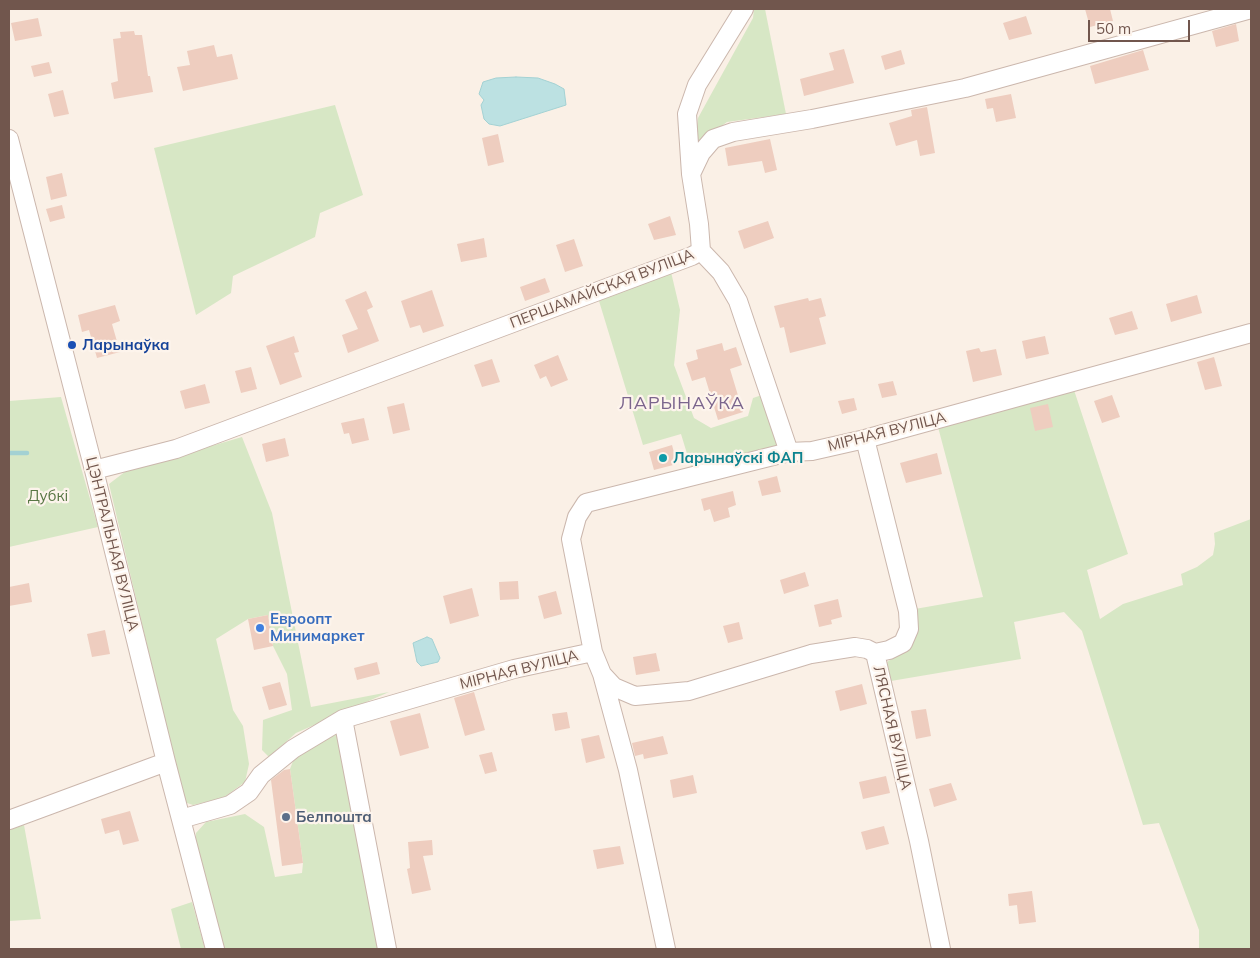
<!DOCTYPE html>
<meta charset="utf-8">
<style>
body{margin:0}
#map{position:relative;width:1260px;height:958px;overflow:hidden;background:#faf0e6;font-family:Mulish,sans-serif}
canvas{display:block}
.frame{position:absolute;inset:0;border:10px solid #71564d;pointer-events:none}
.scale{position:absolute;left:1088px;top:20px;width:102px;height:22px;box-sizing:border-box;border:2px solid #71564d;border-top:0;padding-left:6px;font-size:15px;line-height:18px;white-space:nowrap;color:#71564d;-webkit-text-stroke:4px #fdf4ec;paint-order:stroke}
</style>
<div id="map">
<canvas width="1260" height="958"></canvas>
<div class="frame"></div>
<div class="scale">50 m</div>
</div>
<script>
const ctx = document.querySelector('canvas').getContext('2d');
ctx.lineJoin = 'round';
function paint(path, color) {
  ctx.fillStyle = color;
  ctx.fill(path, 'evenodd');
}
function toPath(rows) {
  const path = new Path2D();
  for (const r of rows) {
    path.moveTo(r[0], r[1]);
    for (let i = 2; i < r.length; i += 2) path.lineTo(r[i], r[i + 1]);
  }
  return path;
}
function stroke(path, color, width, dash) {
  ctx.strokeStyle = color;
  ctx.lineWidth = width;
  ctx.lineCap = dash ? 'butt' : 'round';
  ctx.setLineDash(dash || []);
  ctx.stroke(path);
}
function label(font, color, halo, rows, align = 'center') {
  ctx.font = font + ' Mulish,sans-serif';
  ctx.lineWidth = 4.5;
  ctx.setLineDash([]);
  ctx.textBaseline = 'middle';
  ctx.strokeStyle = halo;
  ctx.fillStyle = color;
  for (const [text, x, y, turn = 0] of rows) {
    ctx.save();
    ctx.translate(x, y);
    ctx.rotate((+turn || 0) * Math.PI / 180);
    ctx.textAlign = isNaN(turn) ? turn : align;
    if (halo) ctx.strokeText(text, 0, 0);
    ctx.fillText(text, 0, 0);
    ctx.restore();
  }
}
paint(toPath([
 [754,9,765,9,786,114,727,122,704,139,694,153,698,118,753,18],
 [335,105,363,195,320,213,315,237,233,276,231,293,196,315,154,148],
 [671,272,680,310,674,365,694,418,711,428,748,416,753,398,765,394,782,448,692,470,681,434,643,445,599,301],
 [1074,390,1128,554,1087,570,1100,619,1123,604,1183,585,1181,574,1197,567,1213,555,1215,544,1214,533,1251,519,1251,949,1199,949,1199,930,1159,823,1143,825,1082,631,1064,612,1014,622,1021,659,891,681,887,662,910,647,917,630,915,609,983,597,938,427],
 [61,397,98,527,9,547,9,401],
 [242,437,272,513,311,707,389,692,296,733,269,757,262,750,263,720,292,710,287,674,273,646,268,615,248,619,216,639,233,710,243,726,249,764,245,782,223,798,193,805,184,802,109,484,126,471],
 [337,734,342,742,382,949,224,949,195,848,196,833,206,822,245,814,264,827,275,877,302,873,303,863,290,769,295,756],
 [24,825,41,919,9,921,9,830],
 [192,902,205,949,181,949,171,909]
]), '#d7e7c5');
const water = toPath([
 [516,77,538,78,555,84,564,89,566,105,500,126,489,124,484,119,481,105,484,100,479,94,483,82,496,78,516,77],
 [427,637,432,639,440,658,438,662,421,666,417,662,413,643,427,637]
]);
paint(water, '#bce1e2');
stroke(water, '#a3d1d3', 1);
stroke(toPath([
 [9,453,27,453]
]), '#a3d1d3', 4.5);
paint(toPath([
 [1085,9,1110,9,1113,21,1090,27],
 [1026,16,1032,34,1009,40,1003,23],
 [38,18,42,36,15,41,11,23],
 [1236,24,1239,41,1216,47,1212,31],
 [134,31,135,35,142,35,148,76,150,76,153,92,114,99,111,83,118,81,113,39,121,38,120,32],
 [214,45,217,57,232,54,238,79,183,91,177,67,190,65,187,51],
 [844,49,854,83,804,96,800,79,834,70,829,53],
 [901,50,905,64,885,70,881,56],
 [1143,50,1149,70,1095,84,1090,66],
 [49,62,52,73,34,77,31,66],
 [63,90,69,114,54,117,48,94],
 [1011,94,1016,118,996,122,993,108,987,109,985,99],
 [927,107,935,153,920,156,917,140,896,146,889,123,912,116,911,110],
 [498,134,504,162,488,166,482,138],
 [770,139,777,170,765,173,762,161,728,166,725,148],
 [62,173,67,196,51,200,46,177],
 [62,205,65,218,50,222,46,209],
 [670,216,676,235,654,240,648,224],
 [768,221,774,238,744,249,738,231],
 [484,238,487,257,461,262,457,244],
 [574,239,583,266,565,272,556,245],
 [545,278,550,292,525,301,520,287],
 [432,290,444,326,423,333,420,325,410,328,401,301],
 [366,291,373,307,367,310,379,341,348,353,342,335,358,329,345,300],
 [1197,295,1202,313,1171,322,1166,304],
 [808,298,809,301,821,298,826,316,819,318,826,344,790,353,784,327,780,328,774,306],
 [115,305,120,321,112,324,120,352,97,358,89,330,82,332,78,315],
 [1132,311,1138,329,1115,335,1109,318],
 [294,336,299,352,294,353,302,377,280,385,266,346],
 [1045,336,1049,354,1026,359,1022,341],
 [722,343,724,351,736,347,742,365,730,369,743,412,718,420,705,377,692,381,686,363,698,359,696,350],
 [979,348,981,352,996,349,1002,375,973,382,966,351],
 [558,355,568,380,551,387,546,376,540,379,534,365],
 [1214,357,1222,386,1205,390,1197,362],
 [492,359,500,382,482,387,474,365],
 [251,367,257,389,241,393,235,371],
 [893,381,897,395,882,398,878,384],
 [205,384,210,403,185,409,180,391],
 [1112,395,1120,417,1102,423,1094,401],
 [854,398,857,410,842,414,838,401],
 [404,403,410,430,393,434,387,407],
 [1048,404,1053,427,1035,431,1030,408],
 [364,418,369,440,352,444,349,433,344,434,341,423],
 [285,438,289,456,266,462,262,444],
 [672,445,677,464,654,470,649,452],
 [937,453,942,474,906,483,900,463],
 [777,476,781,492,762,496,758,481],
 [733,491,736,505,728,508,730,517,714,522,710,509,704,511,701,499],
 [805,572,809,586,784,594,780,580],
 [518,581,519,599,500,600,499,582],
 [29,583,32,602,9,606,9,587],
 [472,588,479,616,450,624,443,596],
 [556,591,562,614,544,619,538,596],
 [838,599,842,617,831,620,832,624,819,627,814,605],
 [268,615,273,646,254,650,248,619],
 [739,622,743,639,728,643,723,626],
 [105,630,110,654,92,657,87,634],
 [656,653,660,671,636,675,633,657],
 [377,662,380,674,357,680,354,668],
 [280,682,287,705,269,710,262,687],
 [862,684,867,704,840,711,835,691],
 [474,692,485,730,465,736,454,698],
 [926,709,931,736,916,739,911,711],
 [567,712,570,728,555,731,552,714],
 [420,713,429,748,400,756,390,721],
 [599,735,605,758,586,763,581,739],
 [663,736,668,754,644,759,643,754,635,756,632,743],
 [492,752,497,771,485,774,479,755],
 [290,769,303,863,282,866,271,780,284,770],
 [693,775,697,793,673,798,670,780],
 [886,776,890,793,863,799,859,782],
 [951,783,957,800,934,807,929,789],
 [130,811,139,841,123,845,119,830,105,834,101,819],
 [884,826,889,844,866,850,861,832],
 [432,840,433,855,423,856,431,890,412,894,407,869,410,868,408,842],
 [620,846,624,864,597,869,593,850],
 [1032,891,1036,922,1019,924,1017,905,1009,906,1008,894]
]), '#eecdbf');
const minor = toPath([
 [9,139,94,470,166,762,215,949],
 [691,174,701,153,713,139,733,132,812,119,965,88,1251,9],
 [701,251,721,272,738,301,789,452],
 [865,439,908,611,909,629,903,643,889,650,875,653],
 [94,470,176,449,692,256,701,251,699,224,691,174,687,114,697,85,744,9],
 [875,653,919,841,941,949],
 [602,674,614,687,635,696,689,691,811,654,855,647,867,649,875,653],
 [343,719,387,949],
 [181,819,230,805,249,792,261,775,293,749,343,719,514,669,593,652],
 [9,820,166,762],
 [666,949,628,770,602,674,593,652,571,539,577,517,586,503,789,452,812,451,865,439,1251,333]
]);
stroke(minor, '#cbb7ad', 20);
stroke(minor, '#fff', 18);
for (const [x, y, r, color] of [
 [72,345,5,"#1a4fb4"],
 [663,458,5,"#0f9aa8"],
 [260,628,5,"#3f7fe0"],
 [286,817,5,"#5c6f8a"]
]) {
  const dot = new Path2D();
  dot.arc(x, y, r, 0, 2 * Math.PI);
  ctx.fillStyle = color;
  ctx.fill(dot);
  stroke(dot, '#fdf4ec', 2);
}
label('15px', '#71564d', '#fdf4ec', [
 ["ПЕРШАМАЙСКАЯ ВУЛІЦА",602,289,-21],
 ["МІРНАЯ ВУЛІЦА",887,432,-14],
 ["ЦЭНТРАЛЬНАЯ ВУЛІЦА",112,544,76],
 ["МІРНАЯ ВУЛІЦА",519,670,-14],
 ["ЛЯСНАЯ ВУЛІЦА",892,728,77]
]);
label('bold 15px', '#164399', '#fdf4ec', [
 ["Ларынаўка",82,345]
], 'left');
label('bold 15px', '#0d838f', '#fdf4ec', [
 ["Ларынаўскі ФАП",673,458]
], 'left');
label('15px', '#597745', '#fdf4ec', [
 ["Дубкі",48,496]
]);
label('bold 15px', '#366cbe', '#fdf4ec', [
 ["Евроопт",270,619],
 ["Минимаркет",270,636]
], 'left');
label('bold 15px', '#4e5e75', '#fdf4ec', [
 ["Белпошта",296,817]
], 'left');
ctx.letterSpacing = '1px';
label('18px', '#7b658d', '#fdf4ec', [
 ["ЛАРЫНАЎКА",682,404]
]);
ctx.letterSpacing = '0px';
</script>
